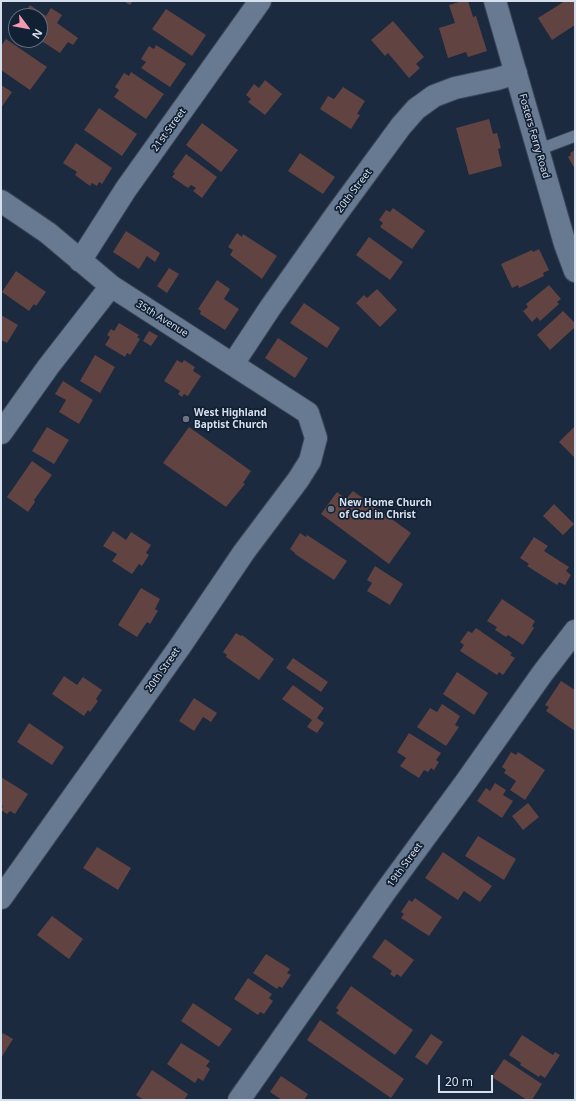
<!DOCTYPE html>
<style>
body{margin:0}
#map{position:relative;width:576px;height:1101px;overflow:hidden;background:#1b2a3e;font-family:"Noto Sans",sans-serif}
canvas{display:block}
.frame{position:absolute;inset:0;border:2px solid #d6dfed;pointer-events:none}
.north{position:absolute;left:8px;top:8px;width:40px;height:40px;box-sizing:border-box;background:#122033;border:1px solid #606c7d;border-radius:50%;rotate:122deg;font-size:11px;font-weight:700;line-height:16px;text-align:center;color:#d6dfed}
.north::after{content:'';display:block;margin:auto;width:14px;height:18px;background:#f29ab0;clip-path:polygon(50% 0,100% 100%,50% 72%,0 100%)}
.scale{position:absolute;left:438px;top:1075px;width:55px;height:18px;box-sizing:border-box;border:2px solid #d6dfed;border-top:0;padding-left:5px;font-size:12px;line-height:14px;white-space:nowrap;color:#d6dfed;-webkit-text-stroke:3px #122033;paint-order:stroke}
</style>
<div id="map">
<canvas width="576" height="1101"></canvas>
<div class="frame"></div>
<div class="north">N</div>
<div class="scale">20 m</div>
</div>
<script>
const ctx = document.querySelector('canvas').getContext('2d');
ctx.lineJoin = 'round';
function paint(path, color) {
  ctx.fillStyle = color;
  ctx.fill(path, 'evenodd');
}
function toPath(rows) {
  const path = new Path2D();
  for (const r of rows) {
    path.moveTo(r[0], r[1]);
    for (let i = 2; i < r.length; i += 2) path.lineTo(r[i], r[i + 1]);
  }
  return path;
}
function stroke(path, color, width, dash) {
  ctx.strokeStyle = color;
  ctx.lineWidth = width;
  ctx.lineCap = dash ? 'butt' : 'round';
  ctx.setLineDash(dash || []);
  ctx.stroke(path);
}
function label(font, color, halo, rows, align = 'center') {
  ctx.font = font + ' "Noto Sans",sans-serif';
  ctx.lineWidth = 3.5;
  ctx.setLineDash([]);
  ctx.textBaseline = 'middle';
  ctx.strokeStyle = halo;
  ctx.fillStyle = color;
  for (const [text, x, y, turn = 0] of rows) {
    ctx.save();
    ctx.translate(x, y);
    ctx.rotate((+turn || 0) * Math.PI / 180);
    ctx.textAlign = isNaN(turn) ? turn : align;
    if (halo) ctx.strokeText(text, 0, 0);
    ctx.fillText(text, 0, 0);
    ctx.restore();
  }
}
paint(toPath([
 [123,1,133,1,130,5],
 [462,1,468,1,473,17,476,16,487,51,468,57,466,52,448,58,439,28,455,23,449,5],
 [565,1,575,1,575,25,552,40,538,18],
 [30,5,46,16,51,8,62,15,57,23,78,38,73,45,68,42,60,53,40,40,40,16,22,16],
 [166,9,206,35,192,56,152,29],
 [393,21,424,57,416,64,420,68,409,78,388,53,385,56,371,40],
 [6,39,47,67,30,90,1,70,1,46],
 [156,45,186,64,170,87,141,68,146,62,141,59,149,46,154,49],
 [131,72,164,94,146,119,114,97,119,90,115,87,124,73,129,76],
 [265,80,282,94,265,115,248,102,251,99,246,95,254,84,259,88],
 [1,85,12,92,1,108],
 [343,87,365,101,357,114,360,115,351,129,320,109,328,96,334,99],
 [99,108,137,134,122,156,84,130],
 [489,119,493,134,497,133,501,148,498,149,502,166,469,175,456,128],
 [202,123,238,150,221,172,186,145],
 [76,143,112,168,102,184,99,182,97,186,92,183,90,186,75,175,77,172,63,163],
 [575,150,575,169,568,157,571,155,570,153],
 [300,153,335,177,323,194,288,171],
 [186,154,217,177,202,198,193,191,196,188,191,185,188,188,172,177,175,173,173,172],
 [393,208,425,231,412,249,380,227,383,223,379,220,386,210,390,212],
 [126,231,160,253,155,262,147,256,139,269,113,252],
 [237,233,242,237,243,234,277,256,262,279,230,255,233,250,228,247],
 [369,237,403,262,390,280,356,255],
 [539,249,549,270,543,273,544,276,519,288,518,285,512,288,501,264,532,250,533,252],
 [169,268,179,274,167,293,157,286],
 [16,271,46,292,36,306,34,304,29,311,2,292],
 [217,280,230,289,224,299,239,309,225,330,200,314,201,311,198,309],
 [549,285,561,299,557,302,559,304,540,321,537,317,532,322,523,311,528,307,526,304],
 [377,289,397,310,380,327,356,303,364,295,367,298],
 [304,303,340,328,327,348,290,323],
 [563,311,575,323,575,327,550,350,537,335],
 [1,315,18,325,7,343,1,340],
 [119,323,139,335,137,337,140,339,130,355,127,353,125,357,105,345,110,337,107,335,111,329,114,331],
 [149,331,158,336,151,346,143,341],
 [278,338,308,358,295,378,265,358],
 [95,355,115,367,100,393,80,381],
 [177,360,182,363,184,360,195,367,193,371,201,376,188,396,184,394,182,397,178,394,180,391,164,381],
 [63,381,93,400,79,424,59,412,66,400,55,394],
 [575,426,575,458,559,442],
 [47,427,69,440,54,464,32,451],
 [189,427,251,471,243,483,245,484,226,507,163,463],
 [32,461,52,475,34,500,35,502,28,512,7,497],
 [353,491,411,533,389,564,321,514,337,492,346,499],
 [554,504,574,524,563,535,543,516],
 [113,531,126,540,131,532,151,545,146,553,149,555,142,566,139,564,132,574,112,561,117,554,103,546],
 [300,533,306,537,307,535,347,561,334,580,295,554,295,553,290,549],
 [534,537,548,546,544,551,569,567,566,571,571,575,565,585,559,582,557,585,527,566,529,564,520,558],
 [375,566,403,584,390,605,367,591,372,583,367,580],
 [141,588,160,599,155,609,158,611,150,624,147,622,137,637,118,625],
 [502,599,535,621,532,626,534,628,523,645,508,635,506,637,495,630,497,627,487,621],
 [476,628,512,653,510,655,515,658,503,675,499,672,497,675,460,651,464,645,460,642,468,631,472,633],
 [236,633,241,636,242,635,274,659,259,680,226,657,227,655,223,652],
 [293,658,328,682,321,692,286,668],
 [457,672,488,693,474,715,443,694],
 [64,676,77,685,83,677,102,690,96,699,98,701,90,712,88,710,84,716,52,694],
 [561,681,575,690,575,731,546,711,549,707,545,705],
 [293,685,324,708,317,718,324,723,317,733,307,727,312,720,282,699],
 [194,698,217,713,211,722,203,717,194,731,179,721],
 [442,704,460,716,455,725,459,727,446,746,417,727,430,708,437,712],
 [29,723,64,747,52,765,17,742],
 [409,733,441,753,436,760,439,762,434,770,431,768,428,772,424,770,419,778,400,766,406,758,397,752],
 [511,752,516,755,518,752,545,770,525,800,510,790,516,781,504,773,506,770,502,767],
 [1,777,28,794,15,814,10,811,7,814,1,810,3,806,1,805],
 [495,783,506,790,503,795,513,801,502,818,477,801,486,788,490,791],
 [528,803,539,817,523,830,512,816],
 [478,836,516,859,504,880,465,856],
 [97,847,131,868,118,890,83,868],
 [443,852,492,886,480,902,464,891,458,900,425,878],
 [415,898,442,917,429,936,401,918,404,914,401,912,409,900,412,902],
 [52,916,83,939,69,959,37,935],
 [385,939,414,960,401,977,397,974,394,977,390,974,392,971,372,957],
 [266,954,290,969,287,973,291,975,282,988,279,986,277,989,253,973],
 [248,978,272,994,269,998,273,1001,264,1014,260,1012,258,1015,234,999],
 [351,986,413,1030,395,1055,336,1013,339,1010,336,1008],
 [193,1003,232,1029,219,1047,181,1021],
 [320,1020,404,1079,391,1098,307,1040],
 [3,1033,13,1039,1,1058,1,1036],
 [431,1034,443,1042,427,1065,415,1057],
 [522,1035,553,1055,555,1052,560,1055,545,1078,540,1075,539,1077,520,1065,521,1063,509,1055],
 [181,1043,210,1061,206,1066,210,1069,203,1081,198,1078,195,1083,167,1064],
 [504,1059,542,1084,532,1100,527,1100,492,1077],
 [152,1070,188,1094,184,1100,144,1100,136,1095],
 [281,1076,308,1094,304,1100,282,1100,270,1092]
]), '#614342');
const service = toPath([
 [538,150,575,136]
]);
const minor = toPath([
 [1,201,48,233,111,286,308,413,316,438,310,461,298,480,244,552,181,645,1,898],
 [80,261,126,189,260,1],
 [233,364,270,308,335,216,401,126,416,109,434,96,455,88,497,79,516,73],
 [1,433,48,367,111,286],
 [239,1100,385,892,465,783,542,674,575,631]
]);
const tertiary = toPath([
 [495,1,565,244,575,271]
]);
stroke(service, '#3b4758', 13);
stroke(minor, '#3b4758', 24);
stroke(tertiary, '#3b4758', 24);
stroke(service, '#687a92', 11);
stroke(minor, '#687a92', 22);
stroke(tertiary, '#687a92', 22);
for (const [x, y, r, color] of [
 [186,419,4,"#6b7280"],
 [331,509,4,"#6b7280"]
]) {
  const dot = new Path2D();
  dot.arc(x, y, r, 0, 2 * Math.PI);
  ctx.fillStyle = color;
  ctx.fill(dot);
  stroke(dot, '#122033', 1.5);
}
label('10px', '#d6dfed', '#122033', [
 ["21st Street",169,130,-54],
 ["Fosters Ferry Road",534,136,74],
 ["20th Street",354,191,-53],
 ["35th Avenue",162,319,32],
 ["20th Street",163,670,-55],
 ["19th Street",405,865,-54]
]);
label('bold 10px', '#d6dfed', '#122033', [
 ["West Highland",194,413],
 ["Baptist Church",194,425],
 ["New Home Church",339,503],
 ["of God in Christ",339,515]
], 'left');
</script>
